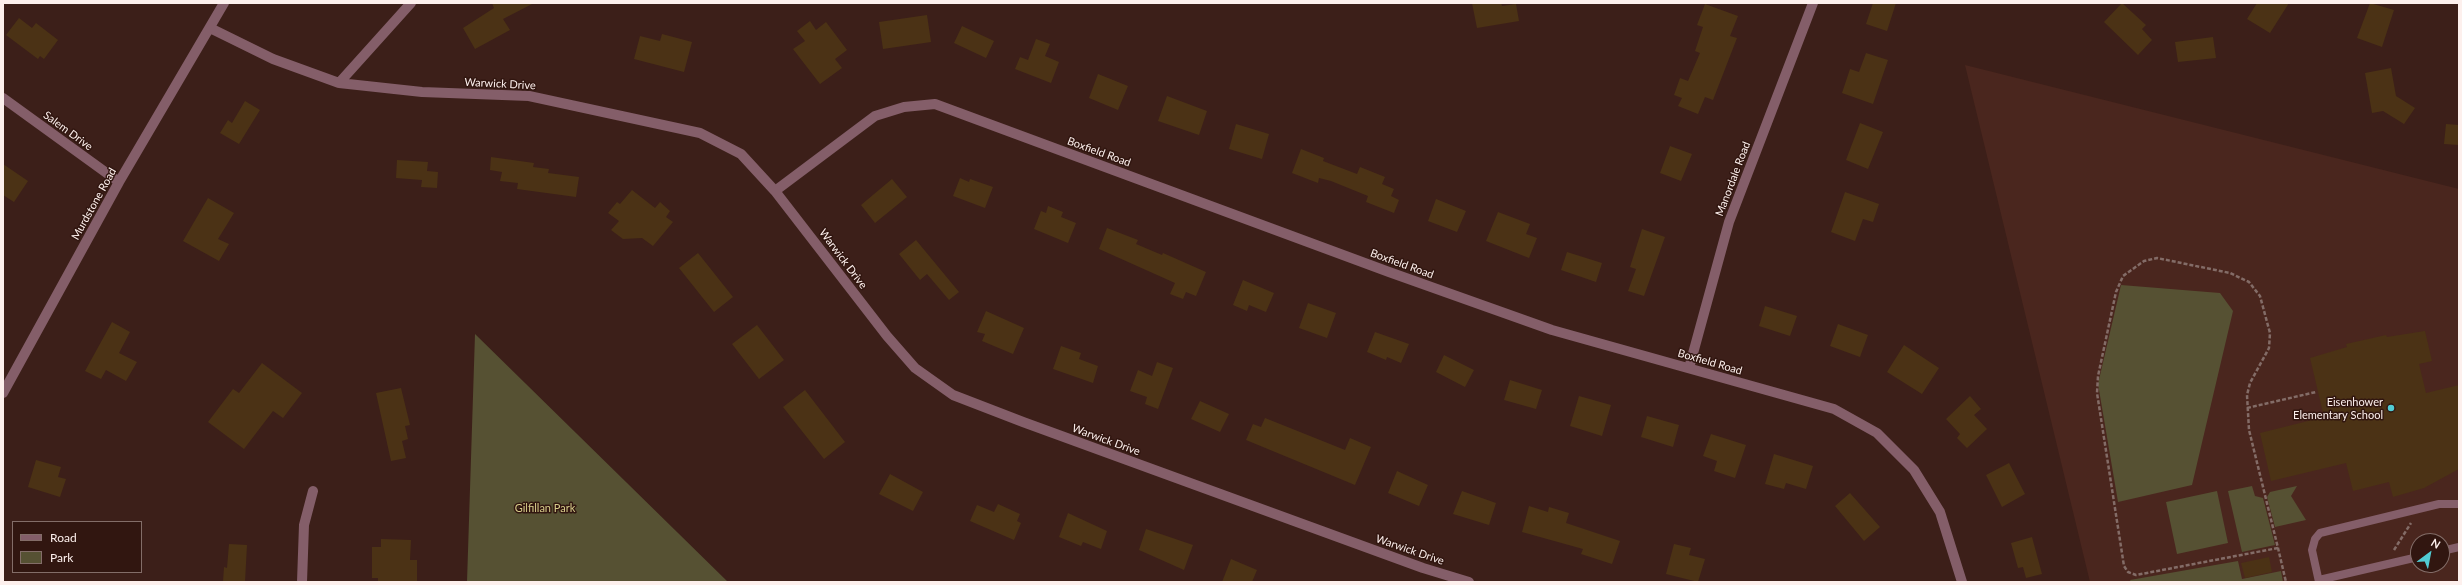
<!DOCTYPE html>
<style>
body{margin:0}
#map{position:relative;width:2462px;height:585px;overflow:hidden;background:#3c1f19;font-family:Lato,sans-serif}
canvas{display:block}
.frame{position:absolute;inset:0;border:4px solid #fdf0ed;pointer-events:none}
.legend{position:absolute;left:12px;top:521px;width:130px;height:52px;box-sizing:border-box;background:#311610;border:1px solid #836d68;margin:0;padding:5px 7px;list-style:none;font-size:12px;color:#fdf0ed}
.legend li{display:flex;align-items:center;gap:8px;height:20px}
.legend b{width:20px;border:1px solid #836d68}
.north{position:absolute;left:2410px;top:533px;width:40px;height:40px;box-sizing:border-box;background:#311610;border:1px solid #836d68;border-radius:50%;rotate:32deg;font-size:11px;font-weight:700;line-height:16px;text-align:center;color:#fdf0ed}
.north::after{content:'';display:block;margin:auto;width:14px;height:18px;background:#51ccd3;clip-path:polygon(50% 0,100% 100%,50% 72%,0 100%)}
</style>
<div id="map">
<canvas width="2462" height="585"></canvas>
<div class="frame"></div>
<ul class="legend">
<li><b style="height:5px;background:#845e69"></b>Road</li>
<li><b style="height:11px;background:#565133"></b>Park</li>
</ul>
<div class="north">N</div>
</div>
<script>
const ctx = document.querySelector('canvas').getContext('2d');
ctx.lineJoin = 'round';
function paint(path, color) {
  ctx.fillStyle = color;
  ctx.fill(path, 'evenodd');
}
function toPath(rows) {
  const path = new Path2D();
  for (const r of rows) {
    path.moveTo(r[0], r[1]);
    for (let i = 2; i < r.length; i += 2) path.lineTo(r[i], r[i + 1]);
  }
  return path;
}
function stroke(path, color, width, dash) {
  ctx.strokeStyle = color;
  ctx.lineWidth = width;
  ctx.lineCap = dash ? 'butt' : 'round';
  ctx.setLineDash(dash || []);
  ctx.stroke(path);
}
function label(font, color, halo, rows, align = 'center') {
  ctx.font = font + ' Lato,sans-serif';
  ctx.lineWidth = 3;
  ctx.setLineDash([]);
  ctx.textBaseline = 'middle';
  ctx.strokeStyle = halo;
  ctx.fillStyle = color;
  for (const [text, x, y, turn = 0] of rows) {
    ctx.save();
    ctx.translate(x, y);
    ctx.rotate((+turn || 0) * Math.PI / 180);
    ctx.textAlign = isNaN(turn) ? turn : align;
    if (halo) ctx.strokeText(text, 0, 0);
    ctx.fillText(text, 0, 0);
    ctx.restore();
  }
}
paint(toPath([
 [1965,65,2459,189,2459,580,2449,582,2090,582],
 [2418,541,2442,541,2442,565,2418,565]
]), '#4a261e');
paint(toPath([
 [2121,285,2220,293,2233,311,2192,485,2118,502,2098,384],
 [475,334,728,582,467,582],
 [2252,486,2255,496,2263,498,2275,545,2242,552,2228,491],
 [2297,486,2291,496,2306,520,2275,527,2267,497,2270,492],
 [2217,491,2228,543,2177,554,2166,502],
 [2238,561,2242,579,2281,571,2283,582,2131,582,2130,580]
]), '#565133');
paint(toPath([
 [492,3,534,3,503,19,510,30,475,49,463,28,494,8],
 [1472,3,1501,3,1502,6,1516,4,1519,21,1477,28],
 [1873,3,1896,3,1887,31,1866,24],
 [2122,3,2146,25,2142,29,2152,40,2138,55,2104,22],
 [2257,3,2289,3,2270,33,2247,19],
 [2370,3,2394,10,2382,47,2357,38],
 [1705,4,1738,16,1730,36,1737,38,1713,100,1705,97,1698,114,1678,106,1682,98,1674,95,1680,78,1688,81,1700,53,1695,51,1703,27,1697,25],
 [927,15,931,42,883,49,879,22],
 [19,18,32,28,36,23,58,40,44,59,40,56,38,59,6,35],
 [810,21,816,30,826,22,847,50,835,59,842,68,820,84,793,49,805,41,797,31],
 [962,26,994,41,986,58,954,43],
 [662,34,692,42,684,72,634,59,640,36,660,41],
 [2213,37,2216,58,2178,62,2175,42],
 [1036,39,1050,44,1045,56,1059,62,1051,83,1015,69,1020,57,1028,60],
 [1866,53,1888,60,1873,104,1842,93,1850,69,1859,72],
 [2391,68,2396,96,2415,108,2404,124,2383,111,2372,113,2365,73],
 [1098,74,1128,86,1118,110,1089,98],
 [1167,96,1207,111,1199,135,1158,121],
 [245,101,260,110,239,144,220,133,228,120,232,123],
 [1860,123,1883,132,1868,169,1846,160],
 [1236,124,1269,134,1262,159,1229,149],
 [2446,124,2459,125,2459,145,2444,144],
 [1670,146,1692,154,1681,181,1660,173],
 [1301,149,1324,158,1323,161,1357,174,1360,167,1385,177,1382,184,1394,189,1391,196,1399,200,1394,213,1366,202,1368,196,1331,181,1319,178,1318,183,1292,173],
 [491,157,534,163,533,167,549,169,548,173,579,177,576,197,517,189,518,183,500,181,502,172,490,170],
 [397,160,428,162,427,171,438,172,437,188,421,187,422,180,396,178],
 [3,164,28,181,14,202,3,195],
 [960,178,969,182,970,179,993,187,985,208,953,196],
 [892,179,907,197,875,223,861,205],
 [632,190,655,208,660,202,670,211,666,217,673,222,653,246,642,238,623,239,611,230,619,221,608,213,617,202,620,204],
 [1845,192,1879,204,1873,222,1863,219,1855,241,1831,232],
 [208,198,234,213,218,239,229,244,219,261,183,241],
 [1436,199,1466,211,1457,232,1428,221],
 [1048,206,1063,212,1061,217,1076,223,1068,243,1034,229,1041,211,1046,213],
 [1498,212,1530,224,1526,234,1537,238,1529,258,1486,241],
 [1107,228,1138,240,1136,244,1162,255,1163,253,1206,272,1196,296,1186,292,1183,299,1170,294,1175,283,1099,249],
 [1642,229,1665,237,1644,296,1628,291,1636,269,1630,267],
 [916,240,959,292,949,300,927,274,920,280,899,254],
 [1567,252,1602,263,1596,282,1561,270],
 [698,253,733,297,714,312,679,268],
 [1243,280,1274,293,1266,312,1249,305,1247,311,1233,305],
 [1308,303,1336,313,1327,338,1299,328],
 [1765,306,1797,316,1790,336,1759,326],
 [986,311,1024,328,1013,354,982,341,985,334,977,332],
 [112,322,130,332,119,353,137,362,126,381,106,370,101,379,85,371],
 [1838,324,1868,335,1860,357,1830,346],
 [757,325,784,360,759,379,732,344],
 [2425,331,2432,361,2419,364,2426,393,2459,385,2459,469,2424,488,2393,497,2389,482,2353,491,2346,463,2271,481,2260,433,2324,417,2310,358,2347,347,2346,344,2386,335,2387,337],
 [1375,332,1409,344,1401,363,1387,357,1386,360,1367,352],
 [1904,345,1939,368,1922,394,1887,372],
 [1061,346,1081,353,1079,359,1098,366,1093,383,1053,369],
 [1444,355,1474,370,1465,387,1436,372],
 [1157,362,1173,368,1158,409,1145,404,1147,397,1130,391,1138,370,1152,376],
 [262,363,302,393,283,418,273,411,244,449,208,422,233,389,239,393],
 [1510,380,1542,390,1536,409,1504,400],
 [401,388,410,425,405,426,408,439,402,441,406,458,391,461,376,393],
 [805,390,845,442,824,459,783,407],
 [1579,396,1611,405,1602,436,1570,426],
 [1970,396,1981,409,1974,415,1987,429,1967,448,1957,438,1960,434,1946,419],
 [1200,401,1229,414,1220,432,1191,419],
 [1647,416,1679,425,1673,447,1641,437],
 [1265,418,1345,450,1350,438,1371,447,1355,485,1246,440,1253,424,1261,427],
 [1711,434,1746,445,1735,478,1714,471,1717,461,1703,456],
 [1774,454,1813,466,1806,489,1786,483,1784,489,1765,484],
 [36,460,61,467,58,477,66,479,60,497,28,487],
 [2009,463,2025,494,2002,507,1986,475],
 [1397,471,1428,485,1419,506,1388,493],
 [890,474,923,492,913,511,879,494],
 [1462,491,1496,503,1489,525,1453,514],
 [1850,493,1880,527,1864,541,1835,506],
 [998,504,1020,514,1017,521,1021,523,1014,540,970,521,977,505,994,512],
 [1529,506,1548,512,1549,507,1569,513,1566,523,1620,541,1612,564,1581,554,1583,549,1522,532],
 [1068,513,1107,531,1101,549,1083,542,1081,546,1059,537],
 [1146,529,1193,545,1184,570,1139,550],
 [2032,537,2042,574,2026,578,2023,567,2018,568,2011,543],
 [381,539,411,540,410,560,417,560,417,582,378,582,378,578,372,578,372,547,381,547],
 [229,544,247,545,245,582,223,582,224,567,227,568],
 [1674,544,1691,548,1689,555,1705,559,1698,582,1666,574],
 [2269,557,2272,572,2245,578,2241,563],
 [1231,559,1257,570,1252,582,1222,582]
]), '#4b3215');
stroke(toPath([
 [2247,408,2316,392],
 [2278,548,2136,575,2128,572,2124,566,2097,393,2098,376,2116,292,2123,276,2144,261,2157,258,2230,273,2249,282,2260,296,2270,333,2269,348,2250,383,2247,395,2249,430,2278,548,2286,582],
 [2394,550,2411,523]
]), '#836c67', 2.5, [4, 2]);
stroke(toPath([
 [2442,551,2459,547],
 [2319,580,2418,557],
 [2319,582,2312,550,2315,539,2320,533,2439,504,2459,504]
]), '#845e69', 8);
stroke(toPath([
 [210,28,273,59,339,83,422,92,529,96,700,133,741,154,775,191,887,336,915,368,953,395,1023,422,1423,568,1469,582],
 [339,83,411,3],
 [3,98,119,182],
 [775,191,875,116,904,107,935,104,1389,272,1552,330,1834,409,1877,433,1914,470,1940,512,1962,582],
 [1689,368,1729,222,1813,3],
 [3,393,119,182,224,3],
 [302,582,304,525,313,491]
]), '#845e69', 10);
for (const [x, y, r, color] of [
 [2391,408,4,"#51ccd3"]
]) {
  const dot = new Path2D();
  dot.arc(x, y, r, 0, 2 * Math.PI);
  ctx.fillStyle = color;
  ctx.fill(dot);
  stroke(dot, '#311610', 1.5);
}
label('11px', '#fdf0ed', '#311610', [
 ["Warwick Drive",500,84,3],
 ["Salem Drive",68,131,36],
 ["Boxfield Road",1099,152,20],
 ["Manordale Road",1733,179,-69],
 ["Murdstone Road",94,204,-61],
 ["Warwick Drive",843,259,53],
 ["Boxfield Road",1402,264,20],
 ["Boxfield Road",1710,362,16],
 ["Warwick Drive",1106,440,20],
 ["Warwick Drive",1410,550,19]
]);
label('11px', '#fdf0ed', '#311610', [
 ["Eisenhower",2383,402],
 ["Elementary School",2383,415]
], 'right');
label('11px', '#d7cd8b', '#311610', [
 ["Gilfillan Park",545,508]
]);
</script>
